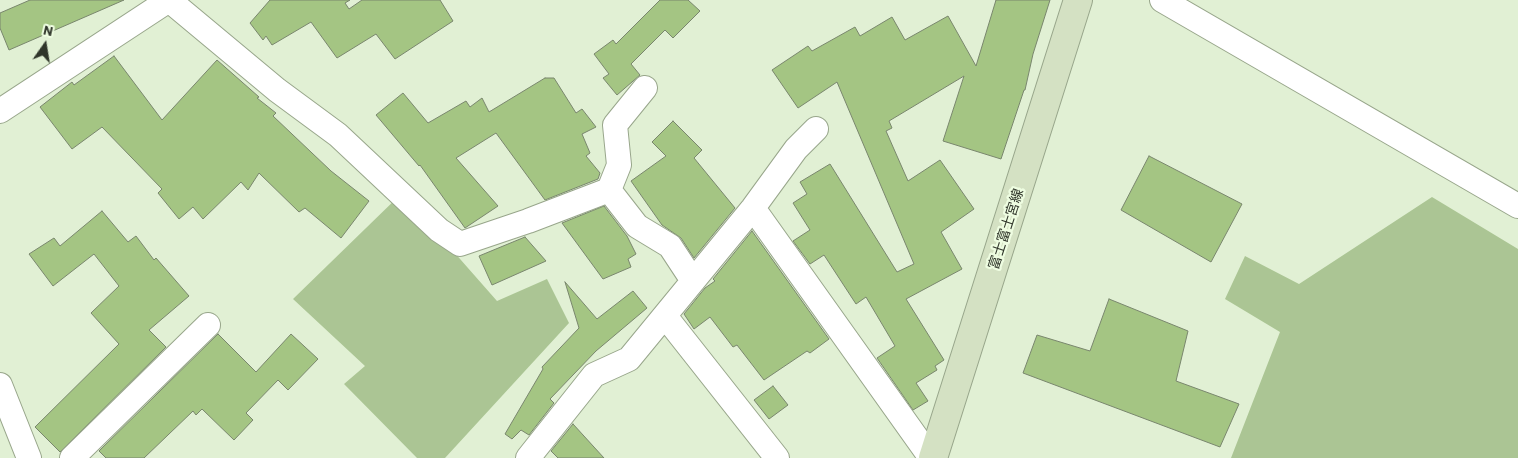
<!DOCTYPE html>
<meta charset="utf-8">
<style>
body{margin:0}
#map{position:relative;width:1518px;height:458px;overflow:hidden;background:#e1f0d4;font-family:Barlow,sans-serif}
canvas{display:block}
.north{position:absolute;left:20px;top:20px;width:50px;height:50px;-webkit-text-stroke:4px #eefde1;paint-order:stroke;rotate:13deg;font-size:14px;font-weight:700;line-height:20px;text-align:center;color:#2f352a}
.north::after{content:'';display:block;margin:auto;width:18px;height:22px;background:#2f352a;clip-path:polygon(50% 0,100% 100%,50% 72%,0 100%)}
</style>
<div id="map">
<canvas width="1518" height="458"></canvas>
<div class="north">N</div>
</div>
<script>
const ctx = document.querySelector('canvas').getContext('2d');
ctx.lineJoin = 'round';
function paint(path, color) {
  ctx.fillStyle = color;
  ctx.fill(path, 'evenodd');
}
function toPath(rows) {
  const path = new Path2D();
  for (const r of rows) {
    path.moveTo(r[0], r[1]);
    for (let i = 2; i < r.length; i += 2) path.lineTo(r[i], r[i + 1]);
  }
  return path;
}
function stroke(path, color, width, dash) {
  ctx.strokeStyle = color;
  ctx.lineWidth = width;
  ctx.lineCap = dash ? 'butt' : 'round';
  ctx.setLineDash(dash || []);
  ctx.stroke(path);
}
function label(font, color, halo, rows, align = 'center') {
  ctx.font = font + ' Barlow,"Noto Sans JP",sans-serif';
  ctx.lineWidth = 4.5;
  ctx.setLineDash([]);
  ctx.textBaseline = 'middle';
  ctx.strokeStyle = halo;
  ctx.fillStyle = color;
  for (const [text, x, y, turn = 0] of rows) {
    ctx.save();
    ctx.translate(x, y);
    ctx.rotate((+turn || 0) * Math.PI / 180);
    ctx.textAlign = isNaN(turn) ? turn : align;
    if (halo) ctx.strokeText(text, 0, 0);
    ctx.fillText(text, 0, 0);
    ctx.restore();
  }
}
paint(toPath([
 [402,193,497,301,547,279,569,323,445,458,417,458,344,384,365,366,293,299],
 [1432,197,1518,249,1518,458,1231,458,1280,332,1225,299,1245,256,1299,284]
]), '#abc594');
const building = toPath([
 [30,0,124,0,9,50,0,28,0,13,30,0],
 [270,0,350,0,345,3,349,9,362,0,440,0,453,21,395,59,376,34,337,58,311,22,272,45,266,36,263,40,250,23,270,0],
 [660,0,688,0,700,11,673,38,665,30,631,64,640,75,617,95,603,78,609,74,594,54,613,40,616,44,660,0],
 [996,0,1050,0,1033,54,1025,90,1024,90,1001,159,943,141,964,76,889,121,892,128,886,131,908,181,940,160,974,209,941,232,962,269,906,299,944,360,935,366,937,370,916,383,928,401,913,410,877,358,895,346,866,297,856,304,824,255,810,264,793,241,810,230,793,203,807,194,800,182,830,164,897,272,914,264,837,82,798,108,772,70,808,46,812,51,855,27,860,36,892,17,905,40,948,16,976,66,996,0],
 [114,56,162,120,217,60,259,97,257,98,276,113,273,116,331,171,369,201,341,238,305,208,299,212,259,173,248,190,241,182,203,219,193,207,179,219,158,193,162,189,102,127,72,149,40,107,72,82,74,85,114,56],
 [545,78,554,78,576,113,582,109,596,127,582,134,590,153,586,156,600,173,598,179,545,200,496,133,456,158,498,206,465,228,420,165,419,166,376,115,403,93,428,123,466,101,470,107,482,98,489,112,545,78],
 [673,121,702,150,694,158,735,208,694,258,681,238,662,225,631,181,666,156,652,142,673,121],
 [1149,156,1242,204,1211,262,1121,210,1149,156],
 [604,206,627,236,636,254,628,259,631,267,603,279,562,223,604,206],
 [102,211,128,242,136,236,154,260,156,258,189,296,149,330,166,347,60,452,35,427,119,344,91,313,119,286,94,254,53,286,29,254,54,238,60,246,102,211],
 [752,231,829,339,810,353,807,351,764,380,737,345,733,347,710,317,694,329,684,314,705,288,715,281,713,279,752,231],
 [525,237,546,261,492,285,479,256,525,237],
 [565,282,597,319,633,291,647,308,596,351,550,399,554,403,529,435,521,430,512,439,505,434,543,369,542,367,579,328,565,282],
 [1109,299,1188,331,1176,381,1239,404,1220,447,1023,373,1037,335,1090,351,1109,299],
 [218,334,256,372,291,334,318,359,288,390,278,380,246,413,253,420,234,440,202,409,196,415,193,411,144,458,106,458,99,451,218,334],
 [773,386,788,405,769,419,754,400,773,386],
 [573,424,604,458,558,458,551,451,573,424]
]);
paint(building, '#a4c583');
stroke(building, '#79866d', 1);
const minor = toPath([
 [169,0,277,90,338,135,439,230,460,244,528,221,609,190,619,165,615,125,645,88],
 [1162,0,1518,206],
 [0,111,169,0],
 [609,190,637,226,670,246,693,281],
 [753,208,931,458],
 [665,316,777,458],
 [0,385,29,458],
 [72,458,208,325],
 [528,458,594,375,629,359,753,208,796,149,816,129]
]);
const secondary = toPath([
 [933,458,1078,0]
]);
stroke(minor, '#98a68b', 26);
stroke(secondary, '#98a68b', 30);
stroke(minor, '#fff', 24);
stroke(secondary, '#d4e1c3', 28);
label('14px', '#2f352a', '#eefde1', [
 ["富士富士宮線",1006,229,-72]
]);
</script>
